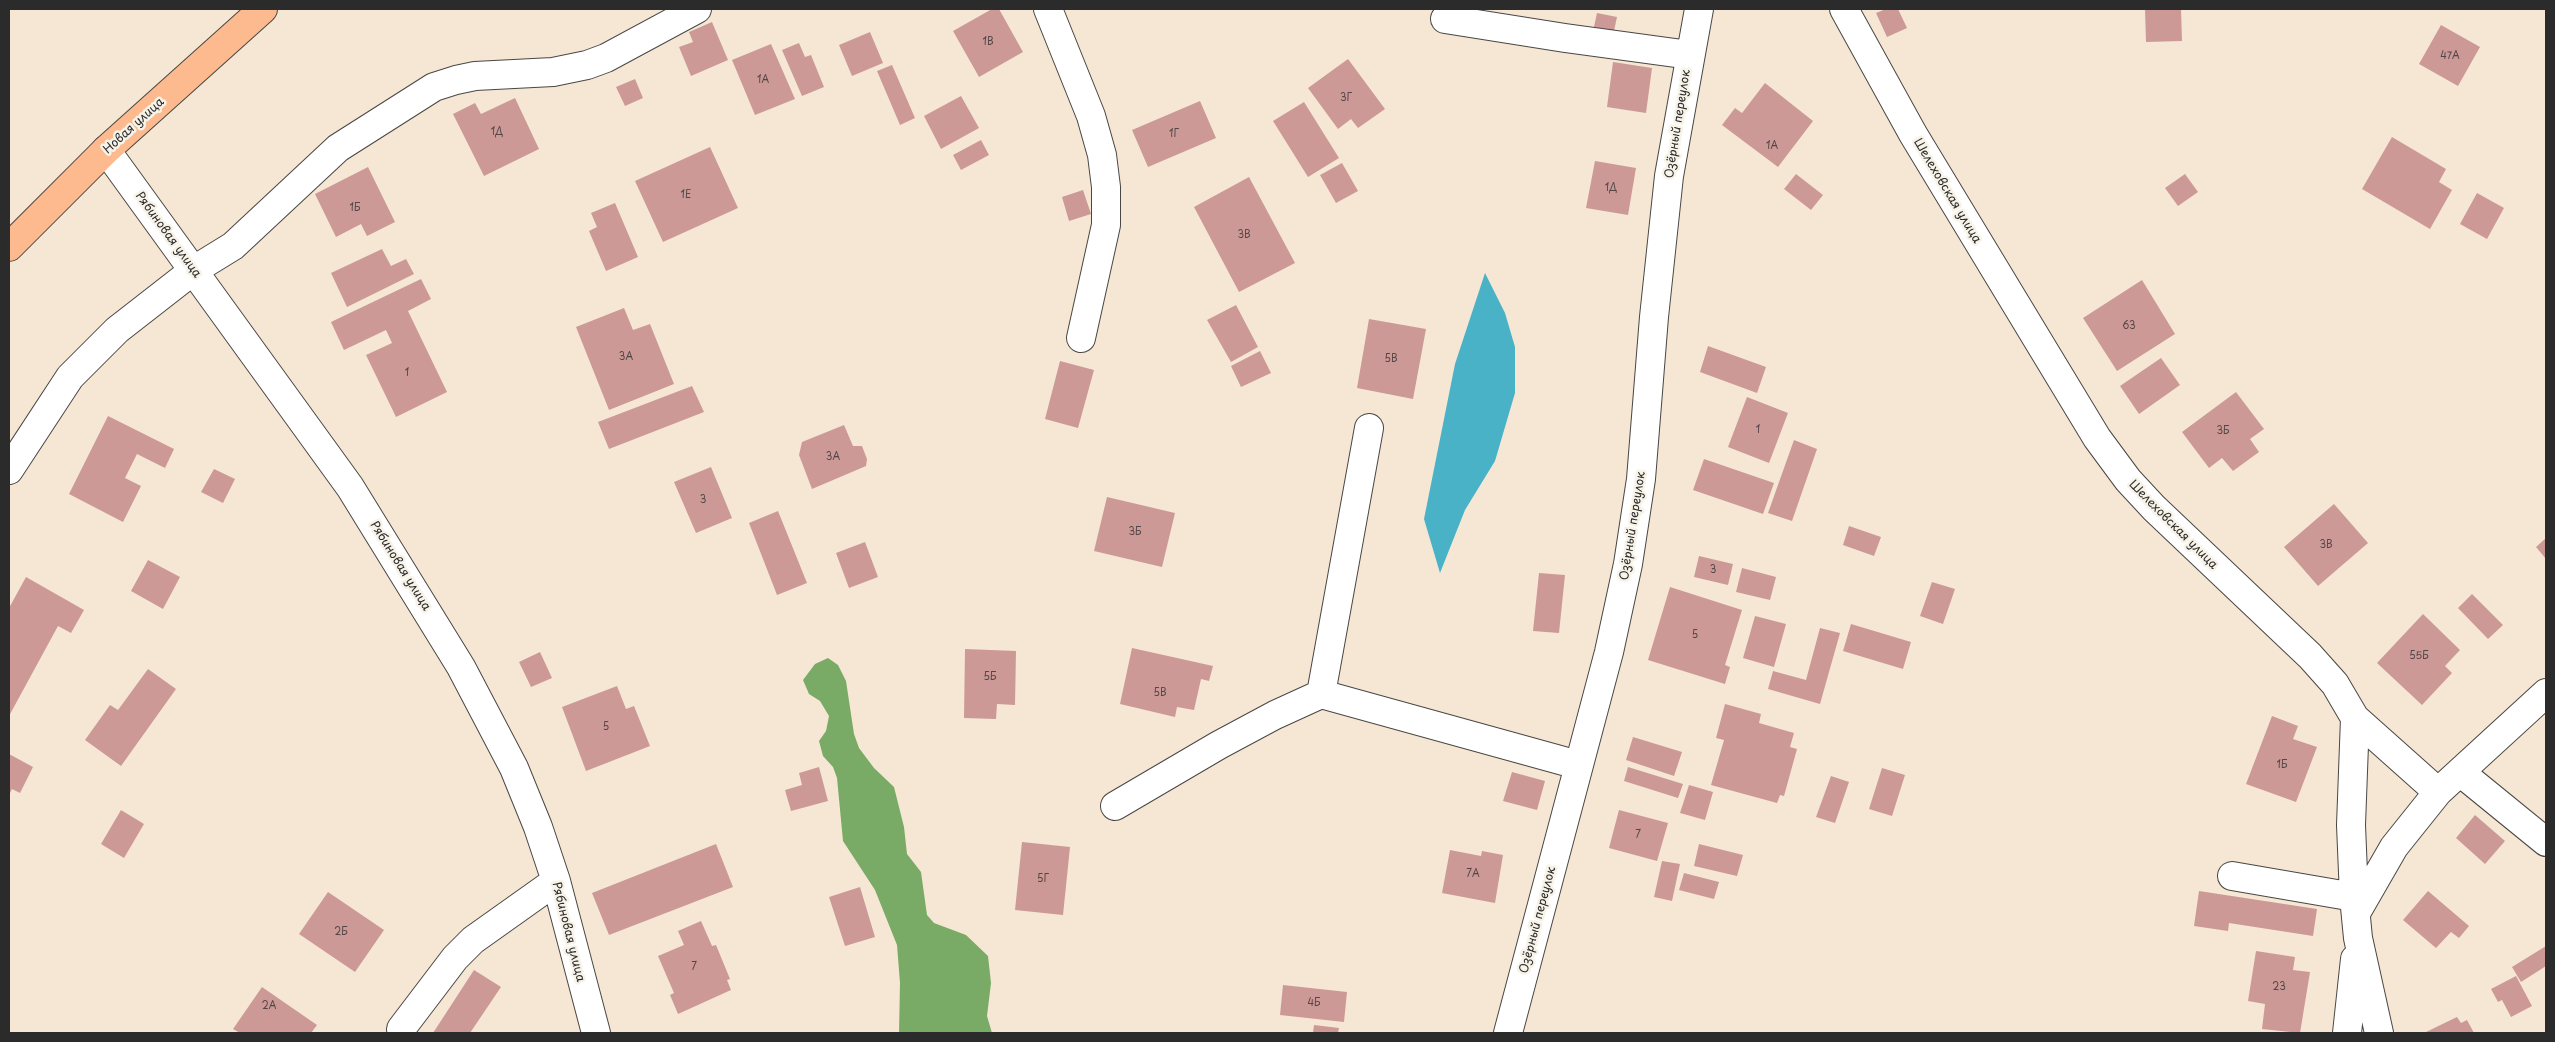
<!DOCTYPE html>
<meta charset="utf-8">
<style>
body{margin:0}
#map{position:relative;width:2555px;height:1042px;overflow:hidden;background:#f6e7d4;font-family:"Playpen Sans",sans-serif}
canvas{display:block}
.frame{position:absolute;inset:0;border:10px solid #2b2b2b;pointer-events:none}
</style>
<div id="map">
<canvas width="2555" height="1042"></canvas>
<div class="frame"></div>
</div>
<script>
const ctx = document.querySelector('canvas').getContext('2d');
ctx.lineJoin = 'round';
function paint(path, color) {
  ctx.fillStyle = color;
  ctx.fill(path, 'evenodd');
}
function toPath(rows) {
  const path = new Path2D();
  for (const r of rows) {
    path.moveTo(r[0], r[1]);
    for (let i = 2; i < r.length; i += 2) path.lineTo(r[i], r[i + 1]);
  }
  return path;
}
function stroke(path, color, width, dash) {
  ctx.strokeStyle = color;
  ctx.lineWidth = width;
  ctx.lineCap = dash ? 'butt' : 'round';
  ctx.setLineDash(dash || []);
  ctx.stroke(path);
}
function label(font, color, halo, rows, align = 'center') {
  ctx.font = font + ' "Playpen Sans",sans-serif';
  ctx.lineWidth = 5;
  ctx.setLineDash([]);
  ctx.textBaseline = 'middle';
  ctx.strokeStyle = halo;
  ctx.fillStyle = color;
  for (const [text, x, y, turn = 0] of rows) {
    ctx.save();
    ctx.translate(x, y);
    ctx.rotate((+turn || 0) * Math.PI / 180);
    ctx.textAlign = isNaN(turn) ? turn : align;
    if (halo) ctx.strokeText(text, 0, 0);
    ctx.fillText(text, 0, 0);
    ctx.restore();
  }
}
paint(toPath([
 [828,658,838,665,846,681,854,734,859,748,874,768,894,787,904,827,907,854,921,872,927,915,934,923,966,935,988,956,991,983,987,1016,992,1033,899,1033,900,983,897,945,875,890,843,841,837,778,833,767,823,756,819,741,826,731,829,716,820,701,809,694,803,680,815,664]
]), '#79ab66');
paint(toPath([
 [1485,273,1505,313,1515,347,1515,393,1495,461,1465,510,1440,573,1424,519,1455,364]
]), '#49b2c7');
paint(toPath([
 [992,9,999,9,1023,52,979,77,953,31],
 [1886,9,1898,9,1907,28,1887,37,1876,13],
 [2145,9,2181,9,2182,41,2146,42],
 [1597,13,1617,17,1614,31,1594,27],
 [712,22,728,60,691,76,679,47,693,42,689,32],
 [2441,25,2480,47,2458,86,2419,64],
 [870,32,883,63,852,76,839,45],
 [799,43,805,57,811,55,824,87,802,96,782,50],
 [771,44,795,99,755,115,732,60],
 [1348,59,1385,109,1358,128,1351,119,1338,129,1308,88],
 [1613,62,1652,68,1646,113,1607,107],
 [892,65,915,118,900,125,877,71],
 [635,79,643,98,625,106,616,87],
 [1765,83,1813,121,1778,167,1722,125,1735,108,1742,113],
 [961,96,979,128,941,149,924,116],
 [515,98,539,149,484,176,453,114,475,103,481,114],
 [1200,101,1216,138,1148,167,1132,130],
 [1304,102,1339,158,1308,177,1273,121],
 [2392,137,2446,169,2439,182,2452,190,2430,229,2362,189],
 [981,140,989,155,961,170,953,155],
 [710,147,738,208,663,242,635,181],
 [1595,161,1636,168,1628,215,1586,208],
 [1342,163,1358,191,1336,203,1320,175],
 [368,167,395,222,367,236,361,224,336,237,315,194],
 [1796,174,1823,195,1811,210,1784,189],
 [2185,174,2198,192,2178,206,2165,188],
 [1249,177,1295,263,1239,292,1194,207],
 [1083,190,1091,214,1069,221,1062,197],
 [2477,193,2504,208,2487,239,2460,224],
 [615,203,638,257,606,271,589,231,597,227,591,213],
 [382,249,391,266,406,259,414,274,347,307,331,273],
 [421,279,431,299,408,311,447,392,396,417,366,355,392,343,386,330,344,350,331,322],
 [2142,280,2175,334,2117,371,2083,318],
 [1236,305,1258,347,1231,362,1207,320],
 [624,308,633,330,650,324,674,384,609,410,576,327],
 [1369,319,1426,329,1413,399,1357,388],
 [1708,346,1766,367,1757,393,1700,372],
 [1260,351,1271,373,1241,387,1231,366],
 [2161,358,2180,385,2139,414,2120,386],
 [1060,361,1094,370,1078,428,1045,419],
 [692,386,704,412,609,449,598,422],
 [2236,392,2264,429,2250,439,2259,452,2233,471,2222,458,2209,468,2182,432],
 [1747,397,1788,413,1769,463,1728,447],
 [108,416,174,449,165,468,137,454,125,478,141,486,123,522,69,494],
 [844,425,853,446,862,446,867,459,866,466,812,489,799,455,802,442],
 [1794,440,1817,449,1792,521,1768,513],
 [1704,459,1774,483,1763,514,1693,490],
 [711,467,732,518,696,533,674,482],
 [214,469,235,479,223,503,201,492],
 [1107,497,1175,513,1162,567,1094,551],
 [2334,504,2368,543,2318,586,2284,547],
 [778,511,807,583,777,595,749,523],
 [1849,526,1881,537,1874,556,1843,545],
 [2546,538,2546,559,2536,547],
 [865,542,878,577,849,588,836,553],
 [1699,556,1733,564,1728,585,1694,577],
 [148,560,180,577,163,609,131,591],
 [1742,568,1776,577,1770,600,1736,592],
 [1539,573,1565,575,1559,633,1533,631],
 [26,577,84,610,71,633,58,626,9,716,9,608],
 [1932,582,1955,589,1943,624,1920,616],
 [1670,587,1742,610,1725,665,1730,667,1725,684,1648,660],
 [2472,594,2503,625,2488,639,2458,608],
 [2423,614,2460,650,2445,666,2452,673,2422,705,2377,663],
 [1755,616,1786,624,1774,667,1743,658],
 [1851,624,1911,642,1903,669,1843,651],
 [1820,628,1840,633,1820,704,1768,689,1773,671,1806,680],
 [1132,648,1213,666,1209,681,1201,679,1194,710,1177,707,1175,717,1120,704],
 [965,649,1016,651,1015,705,997,704,996,719,964,718],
 [540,652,552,678,531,687,519,662],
 [148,669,176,689,121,766,85,740,110,705,118,710],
 [617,686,626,709,634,706,650,746,586,771,562,707],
 [1725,704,1761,714,1759,723,1794,733,1790,747,1797,749,1784,796,1780,795,1777,803,1711,785,1724,740,1716,738],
 [2272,716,2298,726,2293,739,2317,747,2296,802,2246,784],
 [1633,737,1682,752,1674,776,1626,760],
 [9,754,33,767,20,793,12,789,9,795],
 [819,767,828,801,791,811,785,790,802,785,799,773],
 [1628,767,1683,784,1678,798,1624,781],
 [1882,768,1905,775,1892,816,1869,809],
 [1512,772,1545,781,1537,810,1503,801],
 [1831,776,1849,782,1835,823,1816,817],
 [1689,785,1713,792,1705,820,1680,813],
 [121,810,144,824,124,858,101,844],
 [1619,810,1668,823,1657,861,1609,848],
 [2475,815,2505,841,2485,864,2456,838],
 [1022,842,1070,847,1063,915,1015,910],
 [716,844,733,887,609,935,592,893],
 [1699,844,1743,855,1737,876,1694,866],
 [1450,850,1481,856,1482,851,1503,855,1495,903,1442,893],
 [1662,861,1680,864,1672,901,1654,897],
 [1684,873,1719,882,1714,899,1679,890],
 [860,887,875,937,845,946,829,897],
 [2199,891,2317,909,2313,936,2229,923,2228,931,2194,926],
 [2428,891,2469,926,2459,938,2451,932,2436,948,2403,920],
 [328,892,384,930,355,972,299,934],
 [701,921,712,946,716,945,730,979,727,980,731,990,678,1014,670,995,674,993,658,956,684,945,678,931],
 [2546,946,2546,966,2521,982,2512,967],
 [2256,951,2295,957,2293,970,2310,972,2300,1033,2262,1029,2265,1004,2248,1001],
 [474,970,501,987,470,1033,433,1033],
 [2516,976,2532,1006,2511,1017,2502,1000,2498,1002,2491,989],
 [1283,985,1347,992,1344,1022,1280,1015],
 [262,987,317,1025,311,1033,240,1033,233,1029],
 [2457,1017,2461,1023,2467,1020,2474,1033,2424,1033],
 [1314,1025,1339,1028,1338,1033,1313,1033]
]), '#cc9997');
const minor = toPath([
 [1048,9,1091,116,1102,155,1106,187,1106,225,1081,338],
 [1844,9,1913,134,2097,438,2128,480,2154,508,2310,656,2335,684,2355,718,2351,825,2354,897,2358,938,2379,1033],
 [1445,19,1565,38,1690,55],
 [106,150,350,487,461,667,514,768,538,827,556,881,596,1033],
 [9,470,70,377,117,330,194,270,233,246,338,148,434,87,456,80,475,76,553,72,587,65,606,58,697,9],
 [1321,694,1369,428],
 [2355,718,2438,792],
 [2460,772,2546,842],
 [1115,806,1219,745,1275,715,1321,694,1578,765],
 [2232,876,2354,897],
 [2356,913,2394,847,2438,792,2546,693],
 [401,1029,455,958,473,940,556,881],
 [1508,1033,1609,652,1628,564,1641,479,1654,317,1669,176,1699,9],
 [2347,1033,2355,959]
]);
const major = toPath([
 [9,247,106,150,263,9]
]);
stroke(minor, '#494744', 30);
stroke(major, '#494744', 30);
stroke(minor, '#fff', 28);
stroke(major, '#fcba8e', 28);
label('10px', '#534646', null, [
 ["1В",988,42],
 ["47А",2450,56],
 ["1А",763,80],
 ["3Г",1346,98],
 ["1Д",497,132],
 ["1Г",1174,134],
 ["1А",1772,146],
 ["1Д",1611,188],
 ["1Е",686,195],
 ["1Б",355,208],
 ["3В",1244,235],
 ["63",2129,326],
 ["3А",626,357],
 ["5В",1391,359],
 ["1",407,373],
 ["1",1758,430],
 ["3Б",2223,431],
 ["3А",833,457],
 ["3",703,500],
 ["3Б",1135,532],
 ["3В",2326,545],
 ["3",1713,570],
 ["5",1695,635],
 ["55Б",2419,656],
 ["5Б",990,677],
 ["5В",1160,693],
 ["5",606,727],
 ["1Б",2282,765],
 ["7",1638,835],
 ["7А",1473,874],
 ["5Г",1043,879],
 ["2Б",341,932],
 ["7",694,967],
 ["23",2279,987],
 ["4Б",1314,1003],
 ["2А",269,1006]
]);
label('12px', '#2b2b2b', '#f7f3e8', [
 ["Озёрный переулок",1678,124,-81],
 ["Новая улица",134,126,-42],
 ["Шелеховская улица",1947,191,59],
 ["Рябиновая улица",168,235,54],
 ["Шелеховская улица",2173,525,45],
 ["Озёрный переулок",1633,526,-81],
 ["Рябиновая улица",400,566,58],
 ["Озёрный переулок",1538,920,-75],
 ["Рябиновая улица",568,932,76]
]);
</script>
